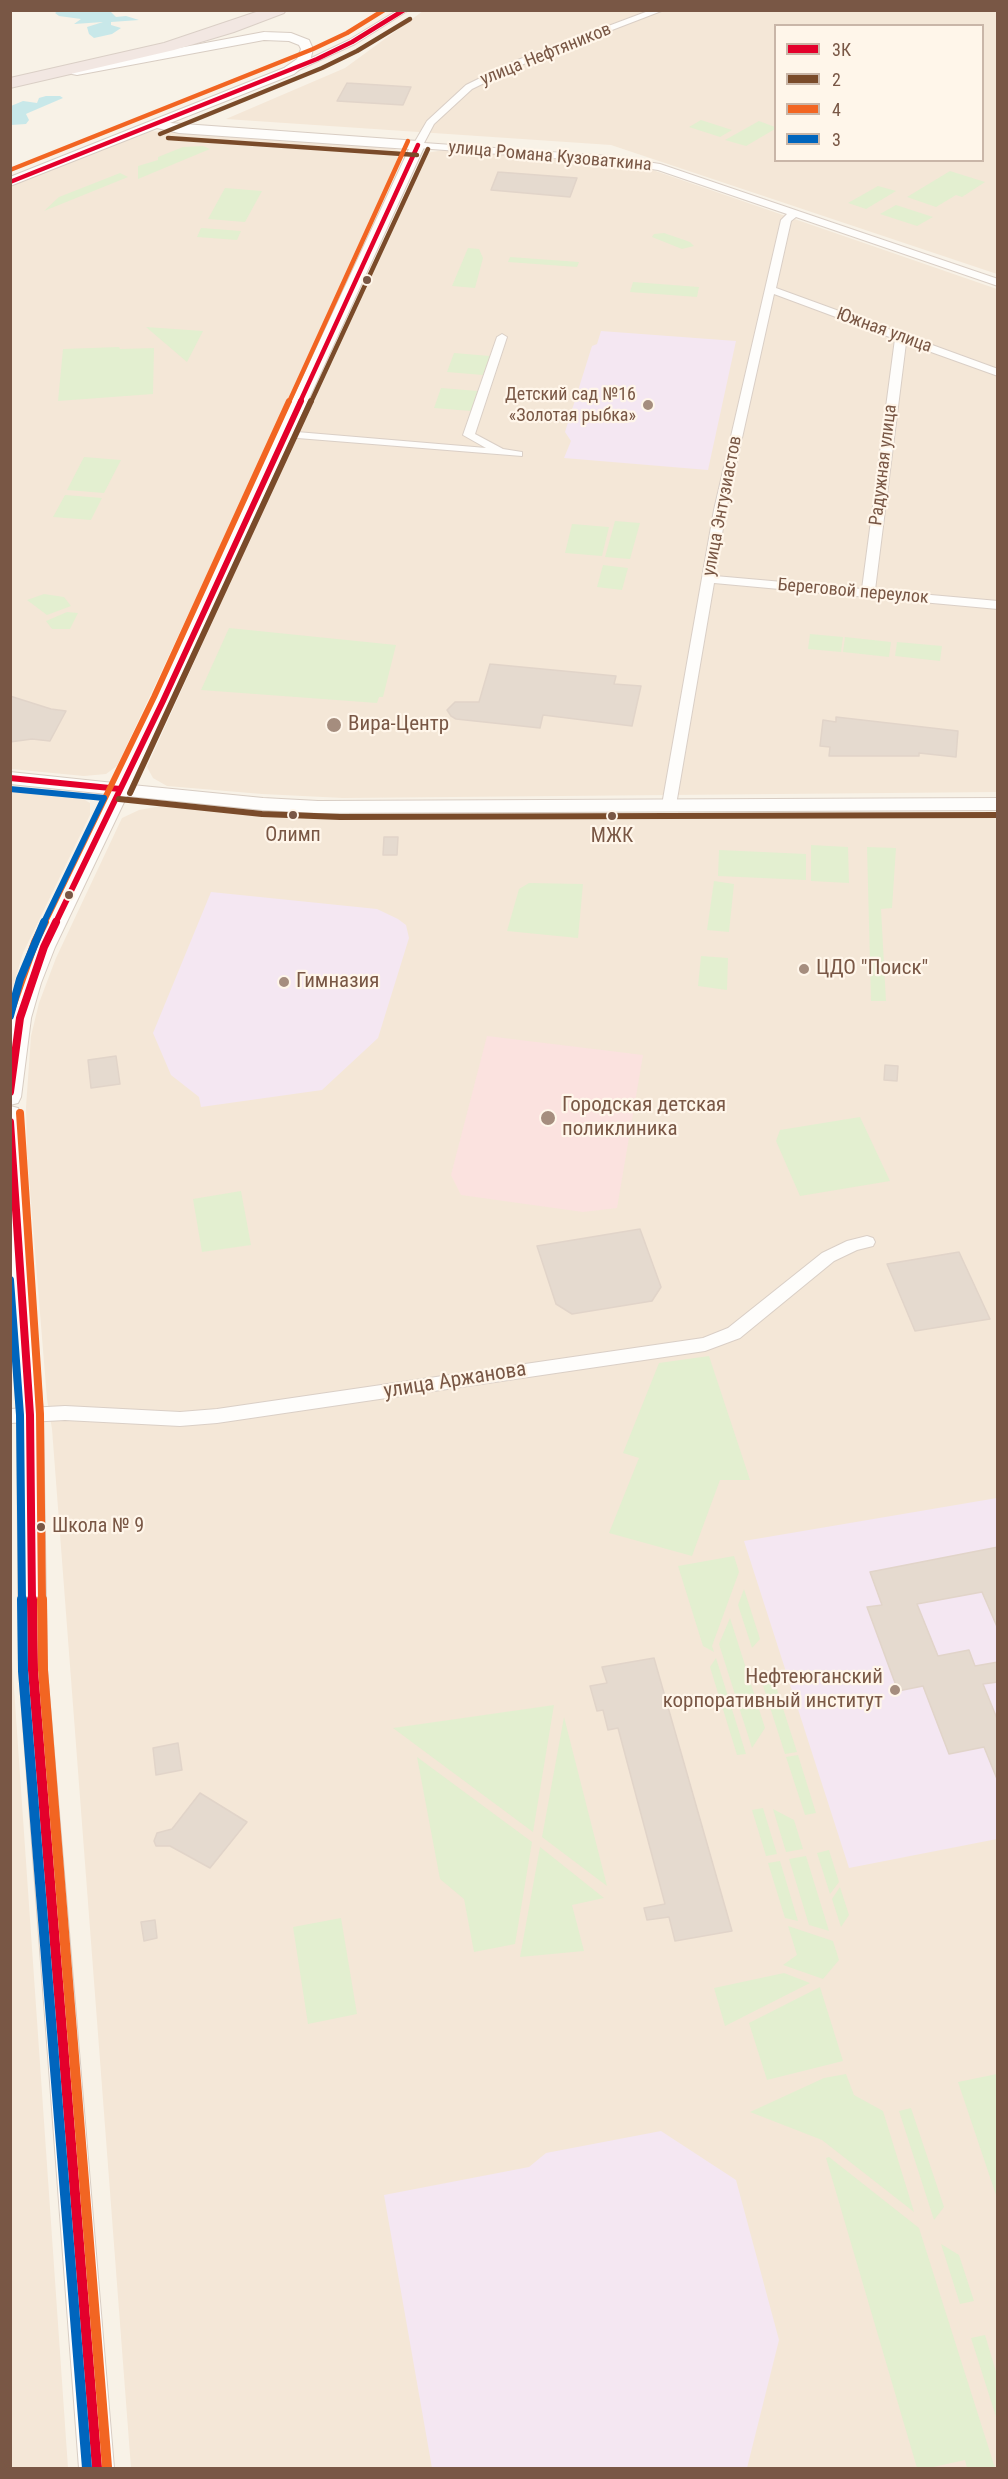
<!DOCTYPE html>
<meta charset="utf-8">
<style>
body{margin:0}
#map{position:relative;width:1008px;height:2479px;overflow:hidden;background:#f8f2e7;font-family:"Roboto Condensed",sans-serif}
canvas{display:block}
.frame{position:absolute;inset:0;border:12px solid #795745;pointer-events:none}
.legend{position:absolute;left:774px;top:24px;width:210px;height:138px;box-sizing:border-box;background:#fff6ea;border:2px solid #c9b6a8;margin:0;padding:8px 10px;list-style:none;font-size:18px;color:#795745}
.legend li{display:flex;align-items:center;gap:12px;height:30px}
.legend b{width:30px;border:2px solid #c9b6a8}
</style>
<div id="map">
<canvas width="1008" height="2479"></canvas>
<div class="frame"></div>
<ul class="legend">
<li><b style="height:8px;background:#e4002b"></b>3К</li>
<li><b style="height:8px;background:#7a4b2a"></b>2</li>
<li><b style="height:8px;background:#f26522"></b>4</li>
<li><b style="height:8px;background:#0065bd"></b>3</li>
</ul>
</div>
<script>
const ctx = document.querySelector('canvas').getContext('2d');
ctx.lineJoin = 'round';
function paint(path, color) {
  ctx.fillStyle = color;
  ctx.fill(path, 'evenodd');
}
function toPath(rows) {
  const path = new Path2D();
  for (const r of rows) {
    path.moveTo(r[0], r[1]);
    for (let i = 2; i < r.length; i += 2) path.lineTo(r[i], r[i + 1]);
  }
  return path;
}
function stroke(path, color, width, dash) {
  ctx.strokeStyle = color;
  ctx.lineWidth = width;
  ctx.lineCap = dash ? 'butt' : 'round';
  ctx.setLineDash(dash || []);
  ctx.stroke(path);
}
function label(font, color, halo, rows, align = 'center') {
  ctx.font = font + ' "Roboto Condensed",sans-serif';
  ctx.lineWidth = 4.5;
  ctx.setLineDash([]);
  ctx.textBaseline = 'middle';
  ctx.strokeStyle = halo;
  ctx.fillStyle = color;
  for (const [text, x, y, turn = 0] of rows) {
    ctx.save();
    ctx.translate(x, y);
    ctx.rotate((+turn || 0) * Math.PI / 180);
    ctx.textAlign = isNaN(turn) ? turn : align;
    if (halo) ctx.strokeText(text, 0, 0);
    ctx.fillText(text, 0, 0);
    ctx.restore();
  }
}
paint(toPath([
 [423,11,997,11,997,274,611,145,226,119,345,68],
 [776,26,982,26,982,160,776,160],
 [150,131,390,147,403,153,403,157,117,766,106,774,84,776,11,769,11,186],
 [444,150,613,162,647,168,997,289,997,792,343,798,262,794,167,786,153,778,147,767,421,158,426,153],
 [11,787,75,794,90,803,90,815,23,953,11,993],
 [161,806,291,818,363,819,997,815,997,2468,131,2468,52,1429,47,1399,27,1153,26,1107,31,1036,39,1003,56,958,122,818,139,810],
 [10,1645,11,1645,68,2468,11,2468]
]), '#f4e7d7');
paint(toPath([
 [601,331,736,341,708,470,564,458,571,441,565,432,592,346,597,344],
 [211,892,377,909,398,919,406,925,409,938,378,1038,322,1090,201,1107,199,1097,171,1075,153,1033],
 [997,1498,997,1839,849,1868,744,1541],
 [661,2131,736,2180,779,2340,747,2468,432,2468,384,2195,529,2167,546,2153]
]), '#f4e7f2');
paint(toPath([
 [487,1036,643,1055,617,1208,583,1212,461,1195,451,1175]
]), '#fbe2df');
paint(toPath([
 [701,120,732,130,720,137,689,127],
 [759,121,775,127,775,129,746,146,725,140],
 [203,146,210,149,138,179,138,166,158,160,158,157,183,147],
 [950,171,985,182,962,197,956,195,936,207,907,197],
 [120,173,128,177,44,211,59,197],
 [878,186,896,191,866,209,848,203],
 [225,188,262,191,245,222,208,219],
 [896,205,933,217,917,226,880,214],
 [201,228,202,228,241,231,237,240,197,237],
 [664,233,690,242,694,246,682,249,652,237,654,234],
 [468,248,479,249,483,258,475,288,452,286],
 [510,257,579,262,577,267,508,262],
 [633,282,699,287,697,297,630,292],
 [146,327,203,331,187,362],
 [119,347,120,349,154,348,153,394,58,401,63,349],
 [454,353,490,356,483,375,447,372],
 [441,388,478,391,471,411,434,408],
 [84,457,121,460,104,493,67,490],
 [65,495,102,498,91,520,53,517],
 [615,521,640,523,630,559,605,557],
 [572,524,609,527,602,556,565,553],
 [603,565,628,568,622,590,597,587],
 [44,594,64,597,71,606,47,615,27,600],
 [67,612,78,613,70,629,52,629,46,621],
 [229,628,396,645,383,697,379,697,377,703,201,690],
 [810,634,843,637,841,652,808,649],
 [845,637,891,642,889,657,843,652],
 [897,642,942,646,940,661,895,656],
 [811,845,848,847,849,883,811,881],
 [867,847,896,848,892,908,881,909,886,1001,871,1001],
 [719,850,806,854,806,880,718,876],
 [714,881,734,884,729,932,707,930],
 [529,883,583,884,578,938,507,931,519,889],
 [701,956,728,958,727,990,698,986],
 [860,1117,890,1181,800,1196,776,1141,780,1130],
 [241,1191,251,1245,202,1252,193,1199],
 [709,1356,750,1480,720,1480,692,1556,609,1533,639,1458,623,1453,659,1363],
 [734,1556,739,1572,712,1646,714,1652,703,1646,678,1566],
 [744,1589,760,1639,752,1648,738,1605],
 [730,1618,765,1728,752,1748,719,1644],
 [716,1658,746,1754,737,1755,710,1667],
 [758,1670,772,1674,797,1752,785,1754],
 [554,1705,533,1832,393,1728],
 [564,1717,607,1886,542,1837],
 [798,1755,816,1813,805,1815,786,1757],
 [417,1757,532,1842,515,1944,474,1952,464,1899,440,1879],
 [763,1808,777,1854,766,1856,752,1810],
 [773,1809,794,1820,803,1849,786,1852],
 [540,1847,604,1898,572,1905,584,1951,520,1957],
 [829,1850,839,1882,830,1894,817,1853],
 [806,1856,829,1931,809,1925,789,1859],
 [780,1861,798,1921,785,1918,768,1863],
 [840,1887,849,1915,841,1927,832,1899],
 [341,1918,357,2014,308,2024,293,1927],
 [788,1926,833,1941,839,1960,823,1979,783,1965,797,1955],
 [784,1973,810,1983,725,2026,714,1988],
 [820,1987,843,2061,767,2080,749,2023],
 [846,2074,854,2095,883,2111,914,2212,822,2140,750,2112,824,2078],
 [997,2074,998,2074,997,2198,958,2082],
 [911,2108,944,2207,934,2220,899,2111],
 [829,2157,919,2228,995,2468,967,2468,965,2460,929,2468,917,2468,826,2158],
 [941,2244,959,2255,974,2301,960,2304],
 [985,2335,997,2375,997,2420,971,2338]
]), '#e3efd0');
paint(toPath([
 [58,11,105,11,111,12,116,17,126,16,139,20,111,22,111,25,121,28,112,34,94,38,89,34,87,27,103,22,74,24,81,19,59,16,55,13],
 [46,96,60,96,63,98,28,113,26,114,29,120,26,124,11,125,11,106,23,101,37,103,39,98]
]), '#c8e8e9');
const building = toPath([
 [347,83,411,87,403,105,337,101,347,83],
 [498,172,577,178,570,197,491,190,498,172],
 [490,664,616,676,614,684,641,686,632,726,543,715,540,728,456,719,451,716,447,710,455,702,479,702,490,664],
 [10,696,51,709,66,711,50,741,32,739,10,742,10,696],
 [836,717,958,731,956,757,919,753,919,756,829,756,830,747,820,746,823,720,836,722,836,717],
 [384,837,398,837,397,855,383,855,384,837],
 [116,1056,120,1084,91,1088,88,1060,116,1056],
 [885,1065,898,1066,897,1081,884,1080,885,1065],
 [640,1229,661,1287,652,1301,572,1314,556,1304,537,1246,640,1229],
 [959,1252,990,1319,915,1331,887,1264,959,1252],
 [998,1547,998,1629,982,1592,917,1604,938,1656,969,1650,975,1666,998,1662,998,1682,983,1684,998,1721,997,1779,984,1747,949,1754,923,1686,898,1691,867,1607,882,1605,870,1572,998,1547],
 [654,1658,732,1931,675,1941,669,1917,647,1920,644,1908,665,1904,618,1728,608,1730,603,1710,597,1711,590,1686,607,1683,602,1667,654,1658],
 [178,1743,182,1770,156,1775,153,1748,178,1743],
 [200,1793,247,1822,210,1868,170,1846,156,1846,154,1841,157,1833,172,1829,200,1793],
 [155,1920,157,1938,144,1941,141,1922,155,1920]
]);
paint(building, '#e5dacf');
stroke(building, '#e1d4c9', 1.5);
const street = toPath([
 [398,10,409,10,355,44,292,73,284,71,349,40,398,10],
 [651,10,664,10,521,65,472,89,434,124,424,143,607,156,660,164,998,279,998,286,796,217,791,221,776,288,998,369,998,376,906,343,875,590,998,601,998,609,714,583,676,805,669,809,662,805,714,510,781,220,787,214,658,170,607,162,418,148,413,145,427,121,466,85,515,61,651,10],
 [774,294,895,339,862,589,715,576,726,510,774,294],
 [502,334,507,337,475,434,503,449,522,452,522,456,285,437,279,434,285,431,486,448,463,435,497,337,502,334],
 [867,1236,873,1238,875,1242,873,1246,857,1250,834,1261,740,1338,705,1351,217,1423,180,1426,65,1420,10,1423,10,1409,65,1406,180,1412,217,1409,703,1338,728,1328,822,1253,847,1241,867,1236]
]);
const secondary = toPath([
 [264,32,291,33,309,40,313,49,310,61,294,74,170,123,418,141,425,145,132,785,263,798,318,801,998,798,998,810,318,813,263,810,127,796,55,947,41,983,31,1018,21,1097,18,1103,10,1105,10,1013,19,983,33,947,108,794,10,784,10,772,114,783,409,149,179,133,157,128,10,186,10,177,284,68,297,59,301,49,299,45,289,41,264,40,77,75,72,74,70,71,72,68,264,32],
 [10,1106,18,1108,21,1114,43,1415,47,1670,114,2468,79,2468,19,1670,17,1415,10,1307,10,1106]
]);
const highway = toPath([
 [262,10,286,10,284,13,234,32,174,50,10,88,10,78,164,43,262,10]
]);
stroke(street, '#dacfc6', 2);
stroke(secondary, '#d8cdc3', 2);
stroke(highway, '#dacfc6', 2);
paint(street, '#fefdfb');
paint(secondary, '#fefdfb');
paint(highway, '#f2e7e2');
stroke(toPath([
 [10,182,317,59,352,42,404,10],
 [300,402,418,145]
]), '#e4002b', 4.5);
stroke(toPath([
 [10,778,120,789],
 [55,924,163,701,301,401]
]), '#e4002b', 6);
stroke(toPath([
 [10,1092,20,1018,44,947,56,922],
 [10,1122,30,1415,32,1601]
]), '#e4002b', 8);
stroke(toPath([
 [32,1599,33,1670,97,2468]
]), '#e4002b', 10);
stroke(toPath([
 [160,134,322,68,357,51,410,19],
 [168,138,417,155],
 [311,402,428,149]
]), '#7a4b2a', 4.5);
stroke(toPath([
 [130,793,311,401],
 [119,799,262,814,340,817,998,815]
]), '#7a4b2a', 6);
stroke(toPath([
 [10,170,313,49,347,33,384,10],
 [289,402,408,141]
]), '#f26522', 4.5);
stroke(toPath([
 [44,924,154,697,289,401]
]), '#f26522', 6);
stroke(toPath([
 [10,1013,35,942,45,922],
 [20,1113,40,1414,42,1601]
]), '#f26522', 8);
stroke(toPath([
 [42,1599,43,1670,107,2467]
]), '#f26522', 10);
stroke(toPath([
 [10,789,104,798,43,924]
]), '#0065bd', 6);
stroke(toPath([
 [10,1016,20,979,44,922],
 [10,1280,20,1415,22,1601]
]), '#0065bd', 8);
stroke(toPath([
 [22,1599,23,1671,87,2468]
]), '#0065bd', 10);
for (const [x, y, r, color] of [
 [367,280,5,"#795745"],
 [648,405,6,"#a58d7e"],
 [334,725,8,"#a58d7e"],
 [293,815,5,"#795745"],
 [612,816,5,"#795745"],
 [69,895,5,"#795745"],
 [804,969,6,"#a58d7e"],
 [284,982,6,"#a58d7e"],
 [548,1118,8,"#a58d7e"],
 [41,1527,5,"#795745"],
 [895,1690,6,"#a58d7e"]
]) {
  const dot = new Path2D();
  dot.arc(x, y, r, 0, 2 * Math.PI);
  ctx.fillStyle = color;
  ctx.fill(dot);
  stroke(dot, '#fff6ea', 2);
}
label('18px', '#795745', '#fff6ea', [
 ["улица Нефтяников",546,55,-22],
 ["улица Романа Кузоваткина",550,157,5],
 ["Южная улица",884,331,20],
 ["Радужная улица",884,465,-83],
 ["улица Энтузиастов",723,506,-79],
 ["Береговой переулок",853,592,5]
]);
label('18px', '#795745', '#fff6ea', [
 ["Детский сад №16",636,395],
 ["«Золотая рыбка»",636,416]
], 'right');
label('20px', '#795745', '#fff6ea', [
 ["Олимп",293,836],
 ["МЖК",612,837],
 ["Школа № 9",52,1527,"left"]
]);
label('21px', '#795745', '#fff6ea', [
 ["Вира-Центр",348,725],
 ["ЦДО \"Поиск\"",816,969],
 ["Гимназия",296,982],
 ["Городская детская",562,1106],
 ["поликлиника",562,1130],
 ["Нефтеюганский",883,1678,"right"],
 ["корпоративный институт",883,1702,"right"]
], 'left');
label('21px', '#795745', '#fff6ea', [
 ["улица Аржанова",455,1381,-9]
]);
</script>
